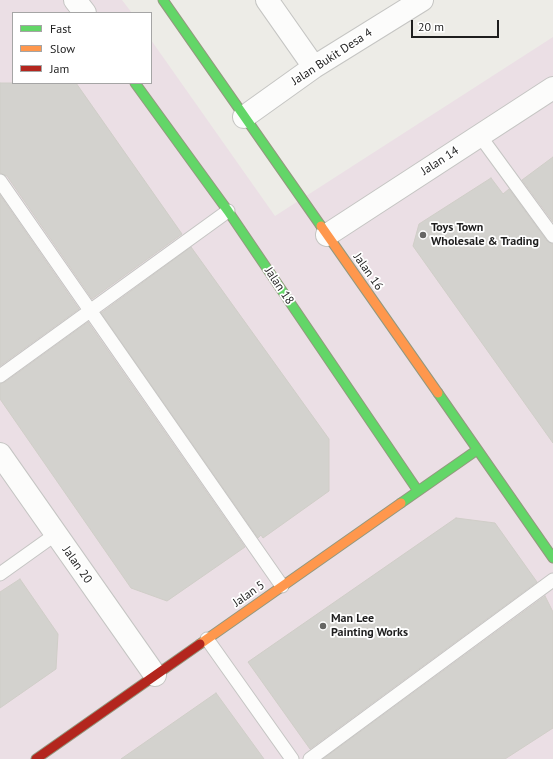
<!DOCTYPE html>
<style>
body{margin:0}
#map{position:relative;width:553px;height:759px;overflow:hidden;background:#edece7;font-family:"PT Sans",sans-serif}
canvas{display:block}
.legend{position:absolute;left:12px;top:12px;width:140px;height:72px;box-sizing:border-box;background:#fff;border:1px solid #a5a5a5;margin:0;padding:5px 7px;list-style:none;font-size:12px;color:#1e1e1e}
.legend li{display:flex;align-items:center;gap:8px;height:20px}
.legend b{width:20px;border:1px solid #a5a5a5}
.scale{position:absolute;left:411px;top:20px;width:88px;height:18px;box-sizing:border-box;border:2px solid #1e1e1e;border-top:0;padding-left:5px;font-size:12px;line-height:14px;white-space:nowrap;color:#1e1e1e;-webkit-text-stroke:3px #fff;paint-order:stroke}
</style>
<div id="map">
<canvas width="553" height="759"></canvas>
<ul class="legend">
<li><b style="height:5px;background:#63d668"></b>Fast</li>
<li><b style="height:5px;background:#ff974d"></b>Slow</li>
<li><b style="height:5px;background:#b3261e"></b>Jam</li>
</ul>
<div class="scale">20 m</div>
</div>
<script>
const ctx = document.querySelector('canvas').getContext('2d');
ctx.lineJoin = 'round';
function paint(path, color) {
  ctx.fillStyle = color;
  ctx.fill(path, 'evenodd');
}
function toPath(rows) {
  const path = new Path2D();
  for (const r of rows) {
    path.moveTo(r[0], r[1]);
    for (let i = 2; i < r.length; i += 2) path.lineTo(r[i], r[i + 1]);
  }
  return path;
}
function stroke(path, color, width, dash) {
  ctx.strokeStyle = color;
  ctx.lineWidth = width;
  ctx.lineCap = dash ? 'butt' : 'round';
  ctx.setLineDash(dash || []);
  ctx.stroke(path);
}
function label(font, color, halo, rows, align = 'center') {
  ctx.font = font + ' "PT Sans",sans-serif';
  ctx.lineWidth = 3.5;
  ctx.setLineDash([]);
  ctx.textBaseline = 'middle';
  ctx.strokeStyle = halo;
  ctx.fillStyle = color;
  for (const [text, x, y, turn = 0] of rows) {
    ctx.save();
    ctx.translate(x, y);
    ctx.rotate((+turn || 0) * Math.PI / 180);
    ctx.textAlign = isNaN(turn) ? turn : align;
    if (halo) ctx.strokeText(text, 0, 0);
    ctx.fillText(text, 0, 0);
    ctx.restore();
  }
}
paint(toPath([
 [0,0,122,0,132,13,13,13,13,83,151,83,151,40,275,216,553,37,553,759,0,759]
]), '#ebdfe5');
const building = toPath([
 [0,83,76,83,182,234,92,299,7,176,0,173,0,83],
 [553,157,553,222,522,180,553,157],
 [491,178,503,194,509,189,547,241,553,244,553,443,413,246,419,224,491,178],
 [0,195,79,309,0,366,0,195],
 [191,247,329,439,329,491,263,538,261,535,258,538,101,313,191,247],
 [88,322,245,547,167,601,131,588,0,399,0,384,5,382,88,322],
 [456,518,495,523,537,582,310,749,248,662,456,518],
 [20,579,58,634,56,669,0,708,0,592,20,579],
 [545,596,553,612,553,728,505,759,323,759,545,596],
 [216,693,264,759,121,759,216,693]
]);
paint(building, '#d3d2ce');
stroke(building, '#d0cec8', 1);
const lane = toPath([
 [480,136,553,236],
 [0,181,282,586],
 [0,376,228,211],
 [0,574,56,534],
 [207,639,292,759],
 [310,759,553,580]
]);
const street = toPath([
 [75,0,85,13],
 [267,0,314,67],
 [244,117,314,67,422,0],
 [327,235,553,88],
 [0,454,155,675]
]);
const fast = toPath([
 [163,0,321,226],
 [135,83,228,211,418,491],
 [438,393,553,558],
 [401,503,477,450]
]);
const slow = toPath([
 [321,226,438,393],
 [200,644,401,503]
]);
const jam = toPath([
 [36,759,200,644]
]);
stroke(lane, '#c5c5c3', 15);
stroke(street, '#c5c5c3', 24);
stroke(fast, '#93987e', 11);
stroke(slow, '#93987e', 11);
stroke(jam, '#93987e', 11);
stroke(lane, '#fcfcfb', 13);
stroke(street, '#fcfcfb', 22);
stroke(fast, '#63d668', 9);
stroke(slow, '#ff974d', 9);
stroke(jam, '#b3261e', 9);
for (const [x, y, r, color] of [
 [423,235,4,"#666664"],
 [323,626,4,"#666664"]
]) {
  const dot = new Path2D();
  dot.arc(x, y, r, 0, 2 * Math.PI);
  ctx.fillStyle = color;
  ctx.fill(dot);
  stroke(dot, '#fff', 1.5);
}
label('12px', '#1e1e1e', '#fff', [
 ["Jalan Bukit Desa 4",332,57,-33],
 ["Jalan 14",440,161,-33],
 ["Jalan 16",368,272,55],
 ["Jalan 18",279,286,56],
 ["Jalan 20",77,565,55],
 ["Jalan 5",249,594,-35]
]);
label('bold 12px', '#1e1e1e', '#fff', [
 ["Toys Town",431,228],
 ["Wholesale & Trading",431,242],
 ["Man Lee",331,619],
 ["Painting Works",331,633]
], 'left');
</script>
